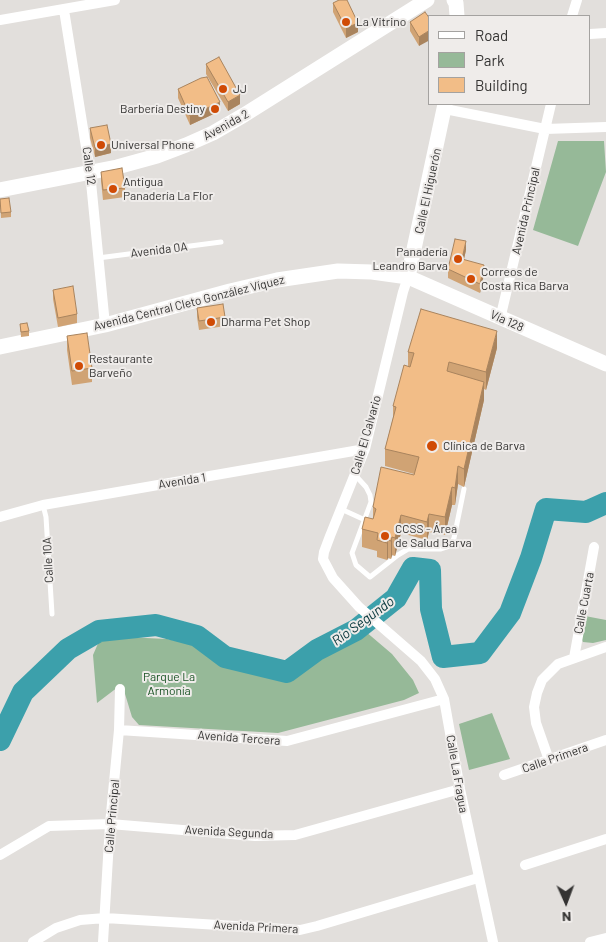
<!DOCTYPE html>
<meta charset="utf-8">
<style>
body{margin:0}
#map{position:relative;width:606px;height:942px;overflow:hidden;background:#e2dfdc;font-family:Barlow,sans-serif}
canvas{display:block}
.legend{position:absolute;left:428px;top:15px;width:162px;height:90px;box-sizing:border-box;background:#efecea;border:1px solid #a4a2a0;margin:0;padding:6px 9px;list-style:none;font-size:15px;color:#343332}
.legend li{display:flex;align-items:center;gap:10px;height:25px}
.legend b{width:25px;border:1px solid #a4a2a0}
.north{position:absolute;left:541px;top:877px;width:50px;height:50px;-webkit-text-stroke:4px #efecea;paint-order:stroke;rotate:178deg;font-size:14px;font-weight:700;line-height:20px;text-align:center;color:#343332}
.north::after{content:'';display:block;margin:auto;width:18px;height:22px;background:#343332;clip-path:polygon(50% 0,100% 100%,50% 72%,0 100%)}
</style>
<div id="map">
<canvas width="606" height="942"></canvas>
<ul class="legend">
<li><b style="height:6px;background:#fff"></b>Road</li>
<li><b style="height:14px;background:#96b998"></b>Park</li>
<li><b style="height:14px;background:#f2bd87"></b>Building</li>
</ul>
<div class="north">N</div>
</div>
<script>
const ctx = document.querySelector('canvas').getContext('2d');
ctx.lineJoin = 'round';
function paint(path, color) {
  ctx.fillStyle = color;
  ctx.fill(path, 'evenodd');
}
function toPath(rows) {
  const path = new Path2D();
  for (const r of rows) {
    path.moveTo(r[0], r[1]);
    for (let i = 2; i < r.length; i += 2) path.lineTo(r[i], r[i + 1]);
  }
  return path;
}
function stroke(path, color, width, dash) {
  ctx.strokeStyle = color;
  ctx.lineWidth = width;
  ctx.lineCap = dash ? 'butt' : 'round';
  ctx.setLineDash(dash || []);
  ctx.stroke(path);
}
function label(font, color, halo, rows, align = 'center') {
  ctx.font = font + ' Barlow,sans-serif';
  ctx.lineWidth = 4;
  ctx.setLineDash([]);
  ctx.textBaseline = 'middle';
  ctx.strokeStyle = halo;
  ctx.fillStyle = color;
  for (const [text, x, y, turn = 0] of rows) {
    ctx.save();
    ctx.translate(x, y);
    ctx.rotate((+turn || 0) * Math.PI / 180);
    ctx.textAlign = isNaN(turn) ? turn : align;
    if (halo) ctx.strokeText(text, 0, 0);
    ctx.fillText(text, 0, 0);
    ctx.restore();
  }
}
paint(toPath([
 [558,141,604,141,606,172,578,246,533,230],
 [585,616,606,620,606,640,593,643,583,642,581,638],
 [365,631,392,654,413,680,419,693,404,700,278,733,139,725,132,717,122,684,97,703,93,655,100,639,125,637,167,639,196,645,221,663,285,681],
 [492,713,510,759,469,770,459,724]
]), '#96b998');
stroke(toPath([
 [0,740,23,692,68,649,99,631,156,625,197,636,225,657,287,672,317,650,356,630,396,598,413,568,430,570,431,609,443,657,480,653,510,613,531,558,546,509,586,512,606,503]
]), '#3ca0ab', 22);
stroke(toPath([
 [98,258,221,242],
 [355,475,366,487,370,495,371,502,352,553,356,565,370,577,398,555,408,549,441,549,450,546,454,538,464,489],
 [43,505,46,517,52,614],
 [341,509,365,520]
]), '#fff', 5);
stroke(toPath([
 [64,10,90,172,105,325],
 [572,16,577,0],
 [0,20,115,0],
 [590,34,606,33],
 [445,109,545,129,606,127],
 [408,277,403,292,365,449,330,536,324,552,323,559,333,578,359,607,421,661,435,679,444,699,460,789,493,942],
 [500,319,551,104],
 [0,517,43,505,365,449],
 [574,658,594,547],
 [119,730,287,741,444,699],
 [549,760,536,723,534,707,537,693,542,680,558,664,606,647],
 [504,775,606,740],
 [0,855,49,826,110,824,255,836,295,835,460,789],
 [525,865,606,839],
 [33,942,56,928,80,920,105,918,300,930,317,926,478,878],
 [103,942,110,824,119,730,120,689],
 [590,942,606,938]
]), '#fff', 10);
stroke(toPath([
 [454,0,456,3,457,16],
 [0,190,117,167,157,156,186,145,213,133,244,115,427,0],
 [408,277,445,104],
 [0,347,105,325,230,291,277,280,338,271,372,272,408,277,606,364]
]), '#fff', 15);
paint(toPath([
 [333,3,358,32,346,38,333,12],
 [430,19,419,46,410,31,410,22],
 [206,64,240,104,228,111,206,74],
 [178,89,220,111,190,125,178,98],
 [90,128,111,153,95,157,90,138],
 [101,172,125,188,125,197,103,200,101,181],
 [0,199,11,212,11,217,1,218],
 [466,250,464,259,484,274,480,293,448,278,448,269],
 [53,290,77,314,77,323,58,327,53,299],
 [197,308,225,317,225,326,199,330,197,317],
 [20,324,29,331,29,336,21,337],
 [67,336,92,368,92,382,72,385,67,350],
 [497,348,486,390,484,389,484,400,464,487,458,484,455,505,452,505,445,535,429,532,427,540,401,533,395,556,392,555,391,559,388,558,387,560,377,557,377,551,362,547,362,529,373,519,373,507,414,475,414,474,385,466,385,449,393,418,393,406,408,366,408,352]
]), '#d0a374');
paint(toPath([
 [358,23,358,32,346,38,346,28],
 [430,30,430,40,419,46,419,37],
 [240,95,240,104,228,111,228,102],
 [220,102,220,111,190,125,190,116],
 [111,144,111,153,95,157,95,148],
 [466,241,466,250,462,268,462,259],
 [484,265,484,274,480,293,480,284],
 [497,331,497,348,486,390,486,372],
 [484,382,484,400,464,487,464,469],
 [458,466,458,484,455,505,455,488],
 [452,487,452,505,445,535,445,517],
 [429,514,429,532,427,540,427,522],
 [401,515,401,533,395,556,395,538],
 [392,537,392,555,391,559,391,541],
 [388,540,388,558,387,560,387,543]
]), '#a9845e');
const building = toPath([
 [339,0,347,0,358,23,346,28,333,3,339,0],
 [425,12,430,19,430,30,419,37,410,22,425,12],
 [219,57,240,95,228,102,206,64,219,57],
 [207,77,220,102,190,116,178,89,201,78,207,77],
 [107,125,111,144,95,148,90,128,107,125],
 [122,168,125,188,103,190,101,172,122,168],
 [9,198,11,212,1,213,0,199,9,198],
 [455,239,466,241,462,259,484,265,480,284,448,269,455,239],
 [73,286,77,314,58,318,53,290,73,286],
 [223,304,225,317,199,321,197,308,223,304],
 [421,309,497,331,486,372,449,362,447,371,484,382,464,469,458,466,455,488,452,487,445,517,429,514,427,522,401,515,395,538,392,537,391,541,388,540,387,543,377,540,378,533,362,529,365,517,373,519,376,509,373,507,381,467,414,475,419,457,385,449,396,407,393,406,404,365,410,367,414,353,408,352,421,309],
 [27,323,29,331,21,332,20,324,27,323],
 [87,333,92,368,72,371,67,336,87,333]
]);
paint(building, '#f2bd87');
stroke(building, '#a9845e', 1);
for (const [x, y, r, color] of [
 [346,22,5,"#d04b05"],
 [223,89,5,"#d04b05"],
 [215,109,5,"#d04b05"],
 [101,145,5,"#d04b05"],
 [113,189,5,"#d04b05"],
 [458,259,5,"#d04b05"],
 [471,279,5,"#d04b05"],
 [211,322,5,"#d04b05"],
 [79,366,5,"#d04b05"],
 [432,446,6,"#d04b05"],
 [385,536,5,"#d04b05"]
]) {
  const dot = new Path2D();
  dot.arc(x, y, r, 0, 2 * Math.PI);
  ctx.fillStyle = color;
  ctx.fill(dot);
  stroke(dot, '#efecea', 2);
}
label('12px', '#343332', '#efecea', [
 ["La Vitrino",356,22],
 ["JJ",233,89],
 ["Barbería Destiny",205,109,"right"],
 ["Universal Phone",111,145],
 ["Antigua",123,182],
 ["Panadería La Flor",123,196],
 ["Panadería",448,252,"right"],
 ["Leandro Barva",448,266,"right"],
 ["Correos de",481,272],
 ["Costa Rica Barva",481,286],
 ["Dharma Pet Shop",221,322],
 ["Restaurante",89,359],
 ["Barveño",89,373],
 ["Clínica de Barva",443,446],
 ["CCSS - Área",395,529],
 ["de Salud Barva",395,543]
], 'left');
label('12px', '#343332', '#efecea', [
 ["Avenida 2",226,125,-29],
 ["Calle 12",89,166,82],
 ["Calle El Higuerón",428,191,-78],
 ["Avenida Principal",526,211,-77],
 ["Avenida 0A",159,250,-7],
 ["Avenida Central Cleto González Víquez",189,303,-14],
 ["Vía 128",507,321,24],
 ["Calle El Calvario",366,435,-74],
 ["Avenida 1",182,481,-9],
 ["Calle 10A",48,560,-93],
 ["Calle Cuarta",584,603,-79],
 ["Avenida Tercera",239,738,4],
 ["Calle Primera",555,758,-19],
 ["Calle La Fragua",457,774,80],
 ["Calle Principal",112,816,-85],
 ["Avenida Segunda",229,832,3],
 ["Avenida Primera",256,927,3]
]);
label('12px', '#185223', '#efecea', [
 ["Parque La",169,677],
 ["Armonía",169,691]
]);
label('italic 14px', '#04353a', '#efecea', [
 ["Río Segundo",363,621,-36]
]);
</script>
